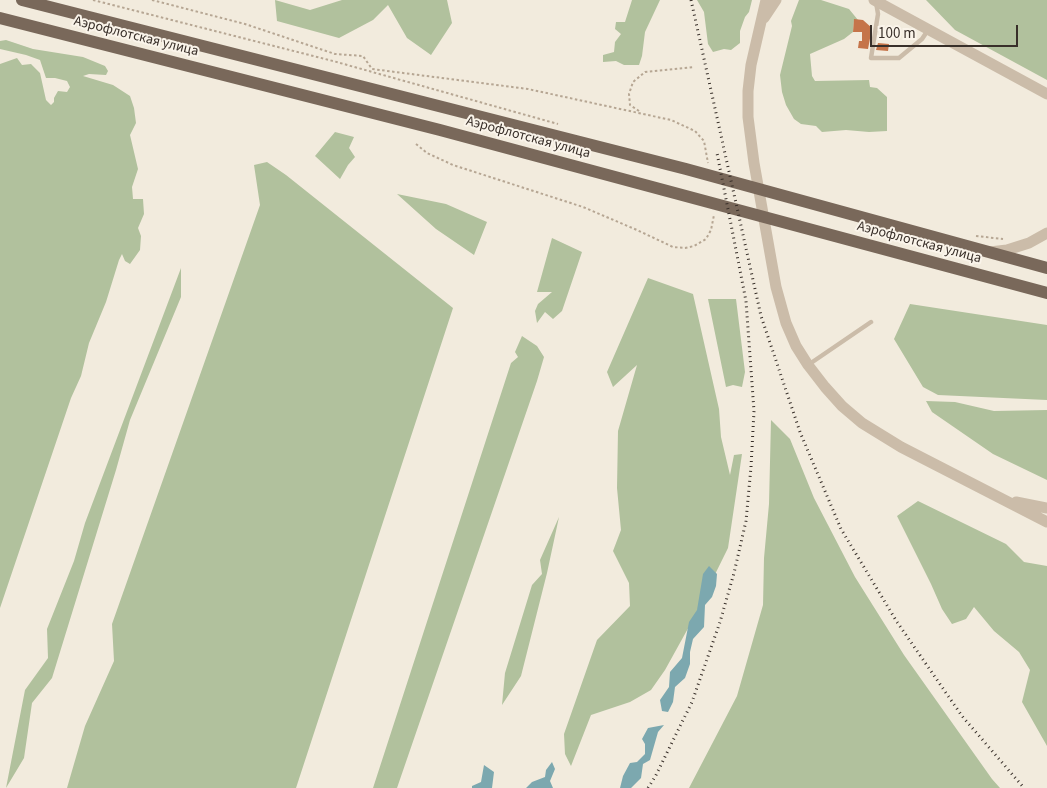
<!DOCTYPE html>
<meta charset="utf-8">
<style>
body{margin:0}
#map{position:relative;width:1047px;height:788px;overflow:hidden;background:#f2ebdd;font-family:"Source Sans 3",sans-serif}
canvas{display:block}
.scale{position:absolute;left:870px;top:25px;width:148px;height:22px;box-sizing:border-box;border:2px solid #382f29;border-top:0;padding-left:6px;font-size:15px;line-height:18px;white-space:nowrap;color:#382f29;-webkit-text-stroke:4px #faf4ea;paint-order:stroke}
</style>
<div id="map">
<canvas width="1047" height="788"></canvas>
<div class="scale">100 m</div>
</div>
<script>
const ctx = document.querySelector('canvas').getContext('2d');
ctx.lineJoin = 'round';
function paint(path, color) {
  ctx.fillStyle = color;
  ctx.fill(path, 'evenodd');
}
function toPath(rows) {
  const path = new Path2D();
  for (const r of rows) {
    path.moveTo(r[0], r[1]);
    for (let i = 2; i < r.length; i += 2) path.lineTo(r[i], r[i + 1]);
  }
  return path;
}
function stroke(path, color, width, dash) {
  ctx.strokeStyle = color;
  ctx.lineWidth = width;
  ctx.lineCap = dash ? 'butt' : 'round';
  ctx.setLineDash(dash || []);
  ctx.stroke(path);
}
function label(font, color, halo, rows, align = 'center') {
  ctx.font = font + ' "Source Sans 3",sans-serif';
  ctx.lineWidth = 4;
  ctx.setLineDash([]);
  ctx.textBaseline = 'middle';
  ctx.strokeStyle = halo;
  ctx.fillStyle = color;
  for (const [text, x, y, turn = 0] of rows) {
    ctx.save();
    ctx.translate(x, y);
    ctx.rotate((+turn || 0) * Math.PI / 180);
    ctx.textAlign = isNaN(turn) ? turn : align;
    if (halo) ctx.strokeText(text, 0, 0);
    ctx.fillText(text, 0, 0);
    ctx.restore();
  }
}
paint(toPath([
 [275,0,310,10,342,0,447,0,452,23,431,55,407,38,388,5,373,20,339,38,277,21],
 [632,0,660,0,645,32,642,56,639,65,624,65,616,61,603,62,603,55,614,52,615,42,621,34,615,29,616,22,625,22],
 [697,0,752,0,749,12,745,17,740,31,740,43,731,50,724,49,713,52,708,44,704,12],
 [799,0,821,0,849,9,858,20,854,20,853,32,844,39,810,54,812,76,815,81,869,80,870,87,877,88,887,97,887,131,869,132,846,130,822,132,816,126,801,124,794,119,786,105,782,92,780,75,792,26,791,21],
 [926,0,1047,0,1047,80,955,30],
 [6,40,33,49,83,57,105,66,108,71,106,75,89,74,83,76,113,85,130,96,134,108,136,123,130,135,138,169,132,187,133,199,143,199,144,214,138,228,141,236,140,250,130,264,125,261,122,254,119,260,106,302,89,343,81,376,71,398,0,608,0,64,17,58,22,65,31,64,40,73,46,100,51,105,54,102,54,98,58,91,67,92,70,87,67,81,55,78,46,78,40,60,26,55,0,49,0,41],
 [335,132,354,137,349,148,355,157,348,165,340,179,315,156],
 [267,162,286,175,453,308,296,788,67,788,85,726,114,661,112,624,260,205,254,165],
 [397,194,446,204,487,222,474,255,436,229],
 [552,238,582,252,562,311,553,319,545,312,537,323,535,311,538,304,552,292,537,292],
 [181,268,181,297,130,420,116,470,52,678,32,703,24,758,6,788,25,690,48,658,47,629,74,561,85,523],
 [648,278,693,294,719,409,721,437,730,475,734,455,742,454,728,548,691,623,665,670,651,690,630,702,591,715,571,766,565,754,564,734,597,640,630,606,629,583,613,551,621,530,617,488,618,431,637,365,613,387,607,372],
 [708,299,736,299,745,372,742,387,733,385,726,387],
 [910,304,1047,325,1047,400,938,395,923,387,894,339],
 [522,336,537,346,544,357,537,381,397,788,373,788,511,363,518,357,515,352],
 [926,401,955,402,994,411,1047,410,1047,480,993,454,932,412],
 [771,420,790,439,814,498,855,577,904,655,992,779,1000,788,689,788,737,696,763,605,764,558,769,504],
 [918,501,1006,544,1024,562,1047,566,1047,746,1022,702,1030,670,1019,652,994,631,974,607,966,619,952,624,942,609,931,584,897,516],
 [559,517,547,573,521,676,502,705,505,673,532,585,542,574,540,560]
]), '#b1c19d');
paint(toPath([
 [709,566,717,574,716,586,712,597,705,605,704,627,693,639,690,652,690,664,685,678,675,687,673,702,668,712,662,711,660,700,669,687,670,672,682,658,689,622,697,610,703,574],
 [664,725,658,732,650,760,643,764,641,778,631,788,620,788,623,776,630,763,637,762,645,754,645,744,642,739,648,728],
 [552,762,555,769,550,781,553,788,526,788,532,782,545,777,546,770],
 [484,765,494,772,492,788,472,788,472,786,481,782]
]), '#7ca8af');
paint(toPath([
 [854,19,863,20,872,28,868,49,858,48,859,41,862,41,862,32,853,32],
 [878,43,889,44,888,51,876,50]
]), '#c57449');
stroke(toPath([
 [93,0,333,61,558,124],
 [152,0,245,24,335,54,363,56,372,69,528,89,671,120,695,131,704,141,708,163],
 [639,111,630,105,629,94,633,82,645,72,694,67],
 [416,144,427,153,453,165,583,207,637,230,673,247,685,248,694,246,706,239,711,230,714,215],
 [976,236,1003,239]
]), '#b6a693', 2, [2.5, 2.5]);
stroke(toPath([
 [876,2,878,14,871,58,899,58,922,39,928,30],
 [808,365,871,322]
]), '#cbbca9', 4.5);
stroke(toPath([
 [766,0,751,65,748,91,748,117,754,163,776,287,786,323,796,346,808,365,825,387,842,406,862,423,901,447,1047,522],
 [874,0,1047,94],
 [764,18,776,0],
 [990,252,1007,250,1029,243,1047,233],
 [1016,502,1047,508]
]), '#cbbca9', 11);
stroke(toPath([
 [22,0,686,169,1047,268],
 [0,18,440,130,1047,293]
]), '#79685a', 12);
stroke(toPath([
 [691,0,761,316,800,432,841,529,897,622,962,716,1024,788],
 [648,788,655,777,692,702,720,622,734,573,746,521,751,467,754,411,746,301,717,153]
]), '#382f29', 3, [1, 4]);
label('14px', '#382f29', '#faf4ea', [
 ["Аэрофлотская улица",136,37,14],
 ["Аэрофлотская улица",528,138,15],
 ["Аэрофлотская улица",919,243,15]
]);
</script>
